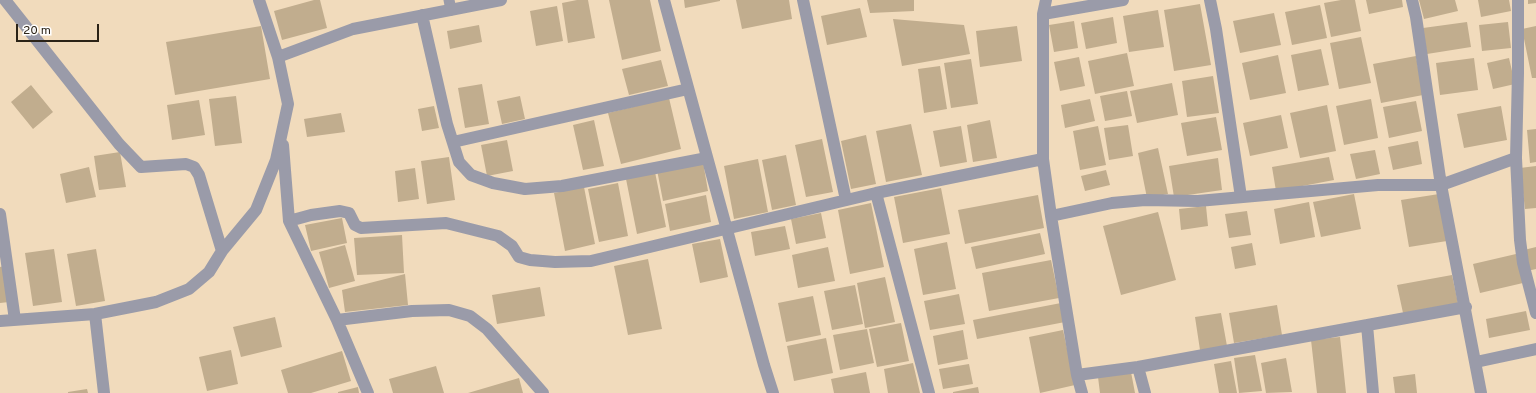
<!DOCTYPE html>
<style>
body{margin:0}
#map{position:relative;width:1536px;height:393px;overflow:hidden;background:#f1dbbc;font-family:Overpass,sans-serif}
canvas{display:block}
.scale{position:absolute;left:16px;top:24px;width:83px;height:18px;box-sizing:border-box;border:2px solid #2b2317;border-top:0;padding-left:5px;font-size:12px;line-height:14px;white-space:nowrap;color:#2b2317;-webkit-text-stroke:3px #fff;paint-order:stroke}
</style>
<div id="map">
<canvas width="1536" height="393"></canvas>
<div class="scale">20 m</div>
</div>
<script>
const ctx = document.querySelector('canvas').getContext('2d');
ctx.lineJoin = 'round';
function paint(path, color) {
  ctx.fillStyle = color;
  ctx.fill(path, 'evenodd');
}
function toPath(rows) {
  const path = new Path2D();
  for (const r of rows) {
    path.moveTo(r[0], r[1]);
    for (let i = 2; i < r.length; i += 2) path.lineTo(r[i], r[i + 1]);
  }
  return path;
}
function stroke(path, color, width, dash) {
  ctx.strokeStyle = color;
  ctx.lineWidth = width;
  ctx.lineCap = dash ? 'butt' : 'round';
  ctx.setLineDash(dash || []);
  ctx.stroke(path);
}
paint(toPath([
 [314,0,320,0,327,28,282,40,274,11],
 [577,0,588,0,595,38,568,43,562,3],
 [609,0,650,0,661,51,622,60],
 [684,0,720,0,720,1,685,8],
 [736,0,789,0,792,19,742,29],
 [867,0,914,0,914,11,870,13],
 [1341,0,1355,0,1361,31,1331,37,1324,3],
 [1366,0,1402,0,1403,7,1369,14],
 [1419,0,1455,0,1458,11,1424,19],
 [1478,0,1509,0,1511,11,1481,17],
 [1528,0,1536,0,1536,3,1528,4],
 [1200,4,1211,65,1174,71,1164,10],
 [1320,5,1327,38,1292,45,1285,12],
 [557,6,563,41,536,46,530,11],
 [860,8,867,37,827,45,821,16],
 [1158,10,1164,47,1129,52,1123,16],
 [1274,13,1281,45,1240,53,1233,21],
 [1113,17,1117,43,1086,49,1081,23],
 [893,19,964,25,970,54,902,66],
 [1074,21,1078,48,1054,52,1049,25],
 [1467,22,1471,47,1427,54,1423,28],
 [1508,22,1511,48,1482,51,1479,25],
 [479,25,482,42,450,49,447,31],
 [261,26,270,79,175,95,166,42],
 [1017,26,1022,61,980,67,976,31],
 [1536,26,1536,78,1532,78,1522,29],
 [1361,37,1371,83,1339,89,1330,43],
 [1321,49,1329,85,1298,91,1291,55],
 [1127,53,1134,86,1095,94,1088,61],
 [1278,55,1286,93,1250,100,1242,63],
 [1416,56,1423,95,1381,103,1373,64],
 [1079,57,1085,86,1060,91,1054,62],
 [1474,58,1478,90,1440,95,1436,63],
 [1509,58,1515,84,1493,89,1487,63],
 [971,59,978,104,951,108,944,63],
 [661,60,668,86,629,95,622,69],
 [940,66,947,109,924,113,918,69],
 [1213,76,1219,113,1187,117,1182,81],
 [1172,83,1178,115,1137,123,1130,91],
 [482,84,489,124,465,128,458,88],
 [31,85,53,112,33,129,11,102],
 [1127,91,1132,116,1105,121,1100,96],
 [236,96,242,143,215,146,209,99],
 [520,96,525,119,502,124,497,101],
 [669,98,681,149,621,164,608,113],
 [1090,99,1095,121,1065,128,1061,105],
 [1371,99,1378,138,1344,145,1336,106],
 [199,100,205,135,172,140,167,105],
 [1416,101,1422,131,1389,138,1383,107],
 [1327,105,1336,151,1300,158,1290,113],
 [434,106,439,128,422,131,418,109],
 [1501,106,1507,140,1464,148,1457,114],
 [341,113,345,132,307,137,304,119],
 [1281,115,1288,148,1250,156,1243,123],
 [1216,117,1222,150,1187,156,1181,123],
 [594,120,604,166,583,170,573,125],
 [990,120,997,158,973,162,967,125],
 [911,124,922,175,886,182,876,131],
 [1128,125,1133,156,1109,160,1104,128],
 [961,126,967,162,940,167,933,131],
 [1098,126,1106,165,1080,170,1073,131],
 [1536,129,1536,162,1530,163,1527,130],
 [866,135,876,184,851,189,841,141],
 [822,139,833,192,806,197,795,145],
 [507,140,513,171,487,176,481,145],
 [1418,141,1422,164,1393,170,1388,147],
 [1158,148,1168,194,1147,198,1138,153],
 [1375,150,1380,174,1356,179,1350,154],
 [120,152,126,187,99,190,94,156],
 [786,155,796,205,772,210,762,160],
 [449,157,455,200,427,204,421,161],
 [1329,157,1334,180,1276,191,1272,167],
 [1218,158,1222,190,1174,197,1169,166],
 [758,159,768,212,734,219,724,166],
 [703,162,708,191,663,201,657,170],
 [1536,166,1536,208,1525,209,1520,168],
 [89,167,96,197,66,203,60,174],
 [415,168,419,199,398,202,395,171],
 [1106,170,1110,185,1085,191,1081,176],
 [655,172,666,227,637,234,626,179],
 [618,183,628,236,599,242,588,189],
 [584,187,595,244,565,251,554,193],
 [941,188,950,234,903,243,894,197],
 [1354,194,1361,229,1321,237,1313,202],
 [1439,194,1447,241,1409,247,1401,200],
 [706,195,711,222,670,231,665,204],
 [1038,195,1044,228,965,244,958,210],
 [1309,202,1315,237,1280,244,1274,209],
 [871,203,884,267,850,274,838,210],
 [1206,206,1208,226,1181,230,1179,209],
 [1247,211,1251,235,1229,238,1225,214],
 [1158,212,1176,280,1121,295,1103,226],
 [821,213,826,238,796,244,791,219],
 [342,218,347,243,311,251,305,225],
 [785,226,790,249,755,256,751,232],
 [1040,233,1045,254,976,269,971,247],
 [402,235,404,273,357,275,354,238],
 [720,239,728,277,700,283,692,244],
 [947,242,956,289,923,295,914,249],
 [1252,243,1256,265,1235,269,1231,247],
 [345,245,355,281,329,288,319,252],
 [828,247,835,281,798,288,792,255],
 [1536,247,1536,269,1527,271,1524,250],
 [54,249,62,302,33,306,25,253],
 [96,249,105,301,76,306,67,254],
 [1516,254,1523,283,1480,293,1473,264],
 [648,259,662,329,628,335,614,266],
 [1051,260,1059,298,989,311,982,273],
 [4,266,9,302,0,303,0,267],
 [405,274,408,305,345,312,342,290],
 [1452,275,1458,303,1403,313,1397,285],
 [885,277,895,322,865,328,857,283],
 [855,285,863,324,832,330,824,291],
 [540,287,545,316,497,324,492,295],
 [959,294,965,324,930,330,924,301],
 [813,296,821,335,786,342,778,303],
 [1061,303,1065,322,977,339,973,320],
 [1277,305,1282,335,1234,343,1229,313],
 [1526,311,1530,330,1489,338,1486,319],
 [1221,313,1227,346,1200,350,1195,317],
 [275,317,282,347,241,357,233,327],
 [901,323,909,361,877,367,869,329],
 [867,329,874,363,840,370,833,335],
 [963,330,968,359,938,365,933,336],
 [1063,330,1075,385,1040,393,1029,337],
 [1340,337,1346,393,1317,393,1311,340],
 [826,338,833,373,794,381,787,346],
 [231,350,238,384,207,391,199,357],
 [342,351,351,381,311,393,288,393,281,370],
 [1255,355,1262,391,1239,393,1234,358],
 [1286,358,1292,392,1266,393,1261,363],
 [1231,361,1237,393,1219,393,1214,364],
 [913,363,920,393,888,393,884,369],
 [969,364,973,384,943,389,939,369],
 [436,366,444,393,393,393,389,379],
 [866,372,870,393,834,393,831,379],
 [1131,372,1135,393,1100,393,1098,377],
 [1415,374,1417,393,1395,393,1393,377],
 [519,378,523,393,468,393],
 [358,387,359,393,338,393,338,392],
 [978,387,979,393,953,393,953,392],
 [87,389,88,393,68,393,68,392]
]), '#c1ad8e');
stroke(toPath([
 [449,0,451,10]
]), '#9a9ba9', 11);
stroke(toPath([
 [5,0,119,144,141,167,186,164,194,167,199,175,222,251],
 [259,0,278,57],
 [664,0,764,365,773,393],
 [803,0,846,200],
 [1046,0,1043,14,1043,159,1051,216,1077,375,1082,393],
 [1210,0,1216,29,1241,197],
 [1412,0,1416,17,1441,185,1481,393],
 [1518,0,1518,73,1516,158,1520,240,1523,263,1536,313],
 [1043,14,1123,0],
 [422,15,447,124,459,162,471,175,493,183,525,189,562,186,707,158],
 [453,142,688,89],
 [283,145,289,221,337,320,368,393],
 [876,193,929,393],
 [0,214,15,320],
 [1051,216,1112,203,1145,200,1198,201,1378,185,1441,185,1516,158],
 [289,221,311,215,340,211,349,213,355,225,361,228,446,223,498,236,512,246,519,257,530,260,555,262,591,261,876,193,1043,159],
 [95,314,104,393],
 [337,320,412,311,449,310,470,316,487,329,543,393],
 [0,321,95,314,156,302,189,289,209,272,222,251,256,210,276,160,288,104,278,57,353,29,501,0],
 [1367,325,1373,393],
 [1476,362,1536,349],
 [1138,367,1145,393],
 [1077,375,1138,367,1466,307]
]), '#9a9ba9', 12);
</script>
